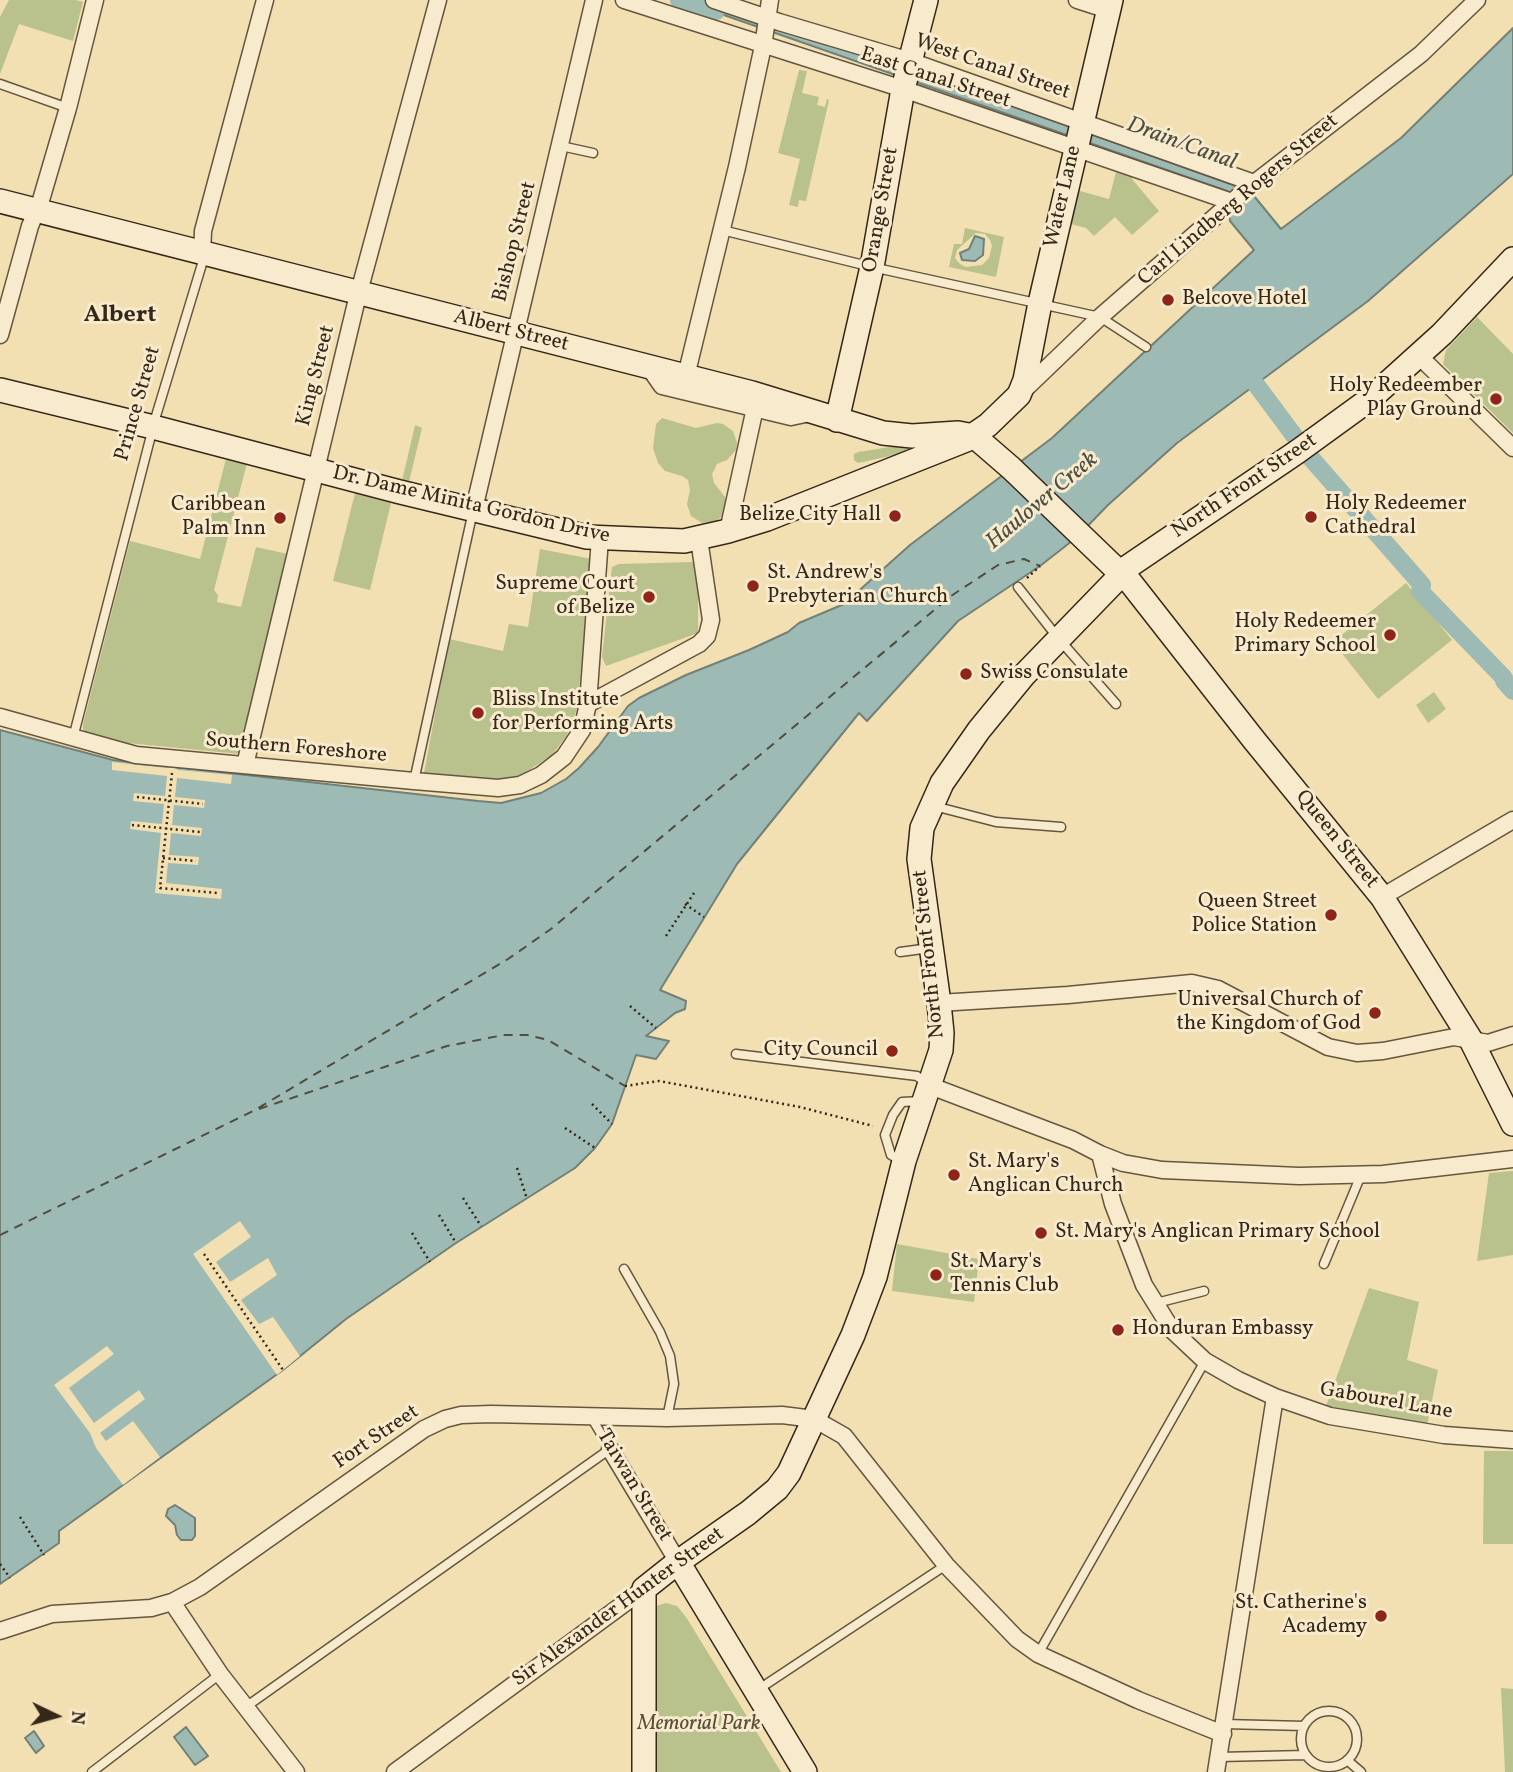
<!DOCTYPE html>
<style>
body{margin:0}
#map{position:relative;width:1513px;height:1772px;overflow:hidden;background:#f2dfb2;font-family:Vollkorn,serif}
canvas{display:block}
.north{position:absolute;left:21px;top:1681px;width:70px;height:70px;-webkit-text-stroke:5px #f7eacd;paint-order:stroke;rotate:95deg;font-size:19px;font-weight:700;line-height:28px;text-align:center;color:#352819}
.north::after{content:'';display:block;margin:auto;width:24px;height:32px;background:#352819;clip-path:polygon(50% 0,100% 100%,50% 72%,0 100%)}
</style>
<div id="map">
<canvas width="1513" height="1772"></canvas>
<div class="north">N</div>
</div>
<script>
const ctx = document.querySelector('canvas').getContext('2d');
ctx.lineJoin = 'round';
function paint(path, color) {
  ctx.fillStyle = color;
  ctx.fill(path, 'evenodd');
}
function toPath(rows) {
  const path = new Path2D();
  for (const r of rows) {
    if (r.length === 3) {
      path.moveTo(r[0] + r[2], r[1]);
      path.arc(r[0], r[1], r[2], 0, 2 * Math.PI);
      continue;
    }
    path.moveTo(r[0], r[1]);
    for (let i = 2; i < r.length; i += 2) path.lineTo(r[i], r[i + 1]);
  }
  return path;
}
function stroke(path, color, width, dash) {
  ctx.strokeStyle = color;
  ctx.lineWidth = width;
  ctx.lineCap = dash ? 'butt' : 'round';
  ctx.setLineDash(dash || []);
  ctx.stroke(path);
}
function label(font, color, halo, rows, align = 'center') {
  ctx.font = font + ' Vollkorn,serif';
  ctx.lineWidth = 6;
  ctx.setLineDash([]);
  ctx.textBaseline = 'middle';
  ctx.strokeStyle = halo;
  ctx.fillStyle = color;
  for (const [text, x, y, turn = 0] of rows) {
    ctx.save();
    ctx.translate(x, y);
    ctx.rotate((+turn || 0) * Math.PI / 180);
    ctx.textAlign = isNaN(turn) ? turn : align;
    if (halo) ctx.strokeText(text, 0, 0);
    ctx.fillText(text, 0, 0);
    ctx.restore();
  }
}
paint(toPath([
 [9,0,76,0,83,2,73,41,19,24,0,74,0,17],
 [799,70,807,71,802,93,819,97,817,105,825,107,827,99,829,100,806,201,799,200,798,207,789,205,800,159,778,153],
 [1116,172,1132,176,1132,179,1159,211,1132,235,1115,217,1094,236,1086,228,1067,223,1073,189,1109,199],
 [965,228,1004,237,996,277,949,267,954,244,962,244],
 [976,233,985,234,990,240,992,246,989,258,982,265,966,267,960,264,955,258,957,250],
 [1477,317,1513,354,1513,433,1443,364,1446,350],
 [662,418,696,428,717,423,723,424,733,431,737,443,736,450,727,460,717,464,712,474,714,483,725,497,726,504,721,517,716,521,702,523,691,516,687,504,690,490,688,480,682,476,665,471,658,463,653,448,656,424],
 [415,425,422,428,409,482,402,481],
 [903,445,907,448,904,453,858,463,854,460,854,454,858,452],
 [226,459,247,463,214,590,218,595,217,602,241,607,256,547,288,554,240,754,117,742,88,734,83,729,83,724,130,541,200,559],
 [355,493,391,503,370,590,333,581],
 [540,549,592,559,577,709,567,735,552,755,517,778,502,779,424,773,449,639,503,651,509,624,528,627],
 [692,562,696,564,698,571,698,633,606,666,602,657,612,567,619,564],
 [1406,583,1452,640,1378,699,1333,642],
 [1434,692,1446,709,1428,723,1416,705],
 [1513,1171,1513,1255,1477,1261,1489,1173],
 [897,1244,979,1259,974,1302,892,1291],
 [1369,1288,1419,1302,1407,1360,1438,1370,1427,1426,1326,1406],
 [1484,1451,1513,1451,1513,1544,1483,1544],
 [666,1603,677,1606,686,1617,781,1772,653,1772,652,1614,656,1606],
 [1501,1688,1513,1689,1513,1772,1505,1772]
]), '#b9c28d');
const water = toPath([
 [681,0,704,0,931,77,1233,185,1254,196,1281,229,1401,138,1513,28,1513,174,1368,301,1177,443,1108,505,1077,537,1040,566,958,621,867,721,859,713,737,864,660,990,686,1001,685,1009,675,1013,646,1036,669,1041,656,1059,636,1055,612,1124,595,1148,575,1168,456,1243,346,1319,283,1370,59,1531,59,1543,0,1584,0,730,113,760,478,801,501,803,541,793,566,779,579,768,598,747,628,706,639,698,686,675,749,650,788,632,799,623,844,604,910,545,1052,438,1254,250,1230,221,1227,191,681,0],
 [975,236,984,239,983,255,975,261,962,260,960,253,969,249,975,236],
 [175,1505,195,1518,195,1536,192,1540,181,1540,177,1535,175,1525,166,1516,168,1509,175,1505],
 [186,1727,208,1756,195,1765,174,1737,186,1727],
 [34,1731,44,1746,36,1753,25,1738,34,1731]
]);
paint(water, '#9dbbb4');
stroke(water, '#738076', 2);
paint(toPath([
 [112,762,167,768,173,767,178,770,232,775,231,784,177,778,175,797,205,800,204,808,174,805,172,825,202,828,201,836,171,833,169,855,199,857,198,865,168,863,166,883,222,889,221,899,155,893,161,833,130,829,131,821,162,824,164,804,133,801,134,793,165,796,167,776,112,770],
 [240,1221,251,1237,216,1262,230,1282,268,1258,277,1275,241,1300,259,1324,273,1317,300,1356,277,1375,193,1254],
 [107,1346,114,1354,69,1388,94,1423,139,1390,145,1399,100,1433,106,1441,133,1421,160,1457,123,1485,96,1448,90,1433,54,1385]
]), '#f2dfb2');
stroke(toPath([
 [679,0,716,11],
 [1243,367,1310,457,1422,585,1420,591,1504,678,1504,681,1513,691]
]), '#9dbbb4', 18);
stroke(toPath([
 [259,1109,447,1046,504,1035,527,1035,548,1040,625,1086],
 [0,1235,255,1110,508,959,551,929,951,596,998,565,1024,559,1040,566]
]), '#4f4d40', 2, [9, 7]);
const lane = toPath([
 [0,84,68,108],
 [561,146,593,153],
 [722,230,872,267,1100,317,1146,347],
 [1018,587,1058,638,1116,704],
 [73,738,156,416,202,264,202,254],
 [414,781,473,511],
 [934,806,996,822,1061,827],
 [900,952,930,948],
 [736,1054,917,1076,926,1083],
 [900,1160,891,1155,885,1135,893,1115,902,1102,922,1101],
 [1324,1264,1361,1175],
 [624,1269,660,1332,670,1356,674,1384,667,1418],
 [1156,1303,1204,1291],
 [1038,1654,1205,1361],
 [759,1689,946,1565],
 [247,1706,610,1449,591,1417],
 [1329,1739,28],
 [1224,1724,1304,1726],
 [1219,1757,1306,1755],
 [1347,1760,1361,1772],
 [92,1772,220,1674]
]);
const street = toPath([
 [624,0,903,89,1232,202],
 [714,0,779,22,910,61,1254,183],
 [1077,0,1108,10],
 [202,254,203,231,265,0],
 [0,335,30,226,41,200,68,108,95,0],
 [1419,356,1513,448],
 [648,366,662,386,791,417,810,413],
 [686,376,737,167,763,46,770,0],
 [1023,391,1100,317,1248,188,1421,54,1477,0],
 [474,509,594,0],
 [728,531,755,408],
 [588,704,699,644,707,636,711,620,699,539],
 [0,717,136,755,414,781,498,788,520,785,541,775,564,757,582,730,588,704,600,538],
 [245,765,356,303,438,0],
 [1382,897,1513,820],
 [939,1003,1068,995,1192,983,1218,989,1328,1047,1357,1053,1383,1051,1454,1037,1488,1043,1513,1035],
 [928,1085,1073,1140,1100,1154,1123,1163,1162,1170,1299,1176,1383,1174,1513,1159],
 [1100,1154,1113,1204,1144,1285,1172,1330,1205,1361,1238,1380,1275,1397,1330,1416,1444,1435,1513,1440],
 [610,1449,678,1562],
 [172,1602,220,1674,296,1772],
 [0,1631,52,1614,151,1608,172,1602,200,1587,424,1429,445,1419,461,1415,491,1414,667,1418,782,1415,814,1419,844,1436,946,1565,1017,1639,1038,1654,1138,1700,1223,1734],
 [395,1772,644,1589],
 [1216,1772,1275,1397]
]);
const secondary = toPath([
 [0,201,752,393,883,433,912,436,958,433,974,436,1011,468,1115,568],
 [0,390,153,427,400,492,587,537,684,541,728,531,767,519,966,440,988,425,1019,395,1025,380,1040,303,1111,0],
 [837,420,872,267,903,89,926,0],
 [1126,568,1297,452,1370,399,1442,334,1513,259],
 [1127,578,1254,740,1382,897,1471,1040,1513,1124],
 [678,1562,805,1772],
 [644,1772,644,1589,678,1562,748,1513,777,1489,789,1473,853,1335,875,1277,904,1161,941,1050,942,1033,939,1003,919,859,922,828,942,783,979,730,1024,675,1117,579]
]);
stroke(lane, '#64563f', 11);
stroke(street, '#64563f', 19);
stroke(secondary, '#352819', 26);
stroke(toPath([
 [1027,578,1040,566],
 [172,773,160,888,218,893],
 [137,797,203,804],
 [132,825,200,832],
 [163,858,196,861],
 [685,904,704,917],
 [666,936,694,893],
 [630,1006,656,1028],
 [625,1086,659,1081,800,1107,873,1126],
 [592,1104,612,1124],
 [565,1128,595,1148],
 [517,1168,527,1199],
 [463,1198,481,1226],
 [439,1215,456,1243],
 [412,1233,430,1262],
 [204,1254,283,1370],
 [20,1517,44,1555],
 [0,1564,10,1578]
]), '#352819', 2.5, [2, 3.5]);
stroke(lane, '#f7eacd', 8);
stroke(street, '#f7eacd', 16);
stroke(secondary, '#f7eacd', 23);
for (const [x, y, r, color] of [
 [1168,300,7,"#8f2418"],
 [1496,399,7,"#8f2418"],
 [895,516,7,"#8f2418"],
 [1311,517,7,"#8f2418"],
 [280,518,7,"#8f2418"],
 [753,586,7,"#8f2418"],
 [649,597,7,"#8f2418"],
 [1390,635,7,"#8f2418"],
 [966,674,7,"#8f2418"],
 [478,713,7,"#8f2418"],
 [1331,915,7,"#8f2418"],
 [1375,1013,7,"#8f2418"],
 [892,1051,7,"#8f2418"],
 [954,1175,7,"#8f2418"],
 [1041,1233,7,"#8f2418"],
 [936,1275,7,"#8f2418"],
 [1118,1330,7,"#8f2418"],
 [1381,1616,7,"#8f2418"]
]) {
  const dot = new Path2D();
  dot.arc(x, y, r, 0, 2 * Math.PI);
  ctx.fillStyle = color;
  ctx.fill(dot);
  stroke(dot, '#f7eacd', 2.5);
}
label('21px', '#352819', '#f7eacd', [
 ["West Canal Street",992,68,19],
 ["East Canal Street",935,79,18],
 ["Water Lane",1064,197,-77],
 ["Carl Lindberg Rogers Street",1239,201,-40],
 ["Orange Street",882,210,-80],
 ["Bishop Street",516,242,-76],
 ["Albert Street",511,332,14],
 ["King Street",317,376,-76],
 ["Prince Street",139,404,-74],
 ["North Front Street",1245,487,-34],
 ["Dr. Dame Minita Gordon Drive",471,506,13],
 ["Southern Foreshore",296,749,5],
 ["Queen Street",1336,840,51],
 ["North Front Street",930,954,-96],
 ["Gabourel Lane",1386,1402,10],
 ["Fort Street",377,1438,-34],
 ["Taiwan Street",633,1486,59],
 ["Sir Alexander Hunter Street",619,1608,-36]
]);
label('21px', '#352819', '#f7eacd', [
 ["Belcove Hotel",1182,300],
 ["Holy Redeember",1482,387,"right"],
 ["Play Ground",1482,411,"right"],
 ["Holy Redeemer",1325,505],
 ["Cathedral",1325,529],
 ["Caribbean",266,506,"right"],
 ["Palm Inn",266,530,"right"],
 ["Belize City Hall",881,516,"right"],
 ["St. Andrew's",767,574],
 ["Prebyterian Church",767,598],
 ["Supreme Court",635,585,"right"],
 ["of Belize",635,609,"right"],
 ["Holy Redeemer",1376,623,"right"],
 ["Primary School",1376,647,"right"],
 ["Swiss Consulate",980,674],
 ["Bliss Institute",492,701],
 ["for Performing Arts",492,725],
 ["Queen Street",1317,903,"right"],
 ["Police Station",1317,927,"right"],
 ["Universal Church of",1361,1001,"right"],
 ["the Kingdom of God",1361,1025,"right"],
 ["City Council",878,1051,"right"],
 ["St. Mary's",968,1163],
 ["Anglican Church",968,1187],
 ["St. Mary's Anglican Primary School",1055,1233],
 ["St. Mary's",950,1263],
 ["Tennis Club",950,1287],
 ["Honduran Embassy",1132,1330],
 ["St. Catherine's",1367,1604,"right"],
 ["Academy",1367,1628,"right"]
], 'left');
label('italic 21px', '#564e36', '#f7eacd', [
 ["Memorial Park",699,1725]
]);
label('italic 23px', '#4f4d40', '#f7eacd', [
 ["Drain/Canal",1181,145,20],
 ["Haulover Creek",1043,502,-40]
]);
label('bold 24px', '#352819', '#f7eacd', [
 ["Albert",120,317]
]);
</script>
